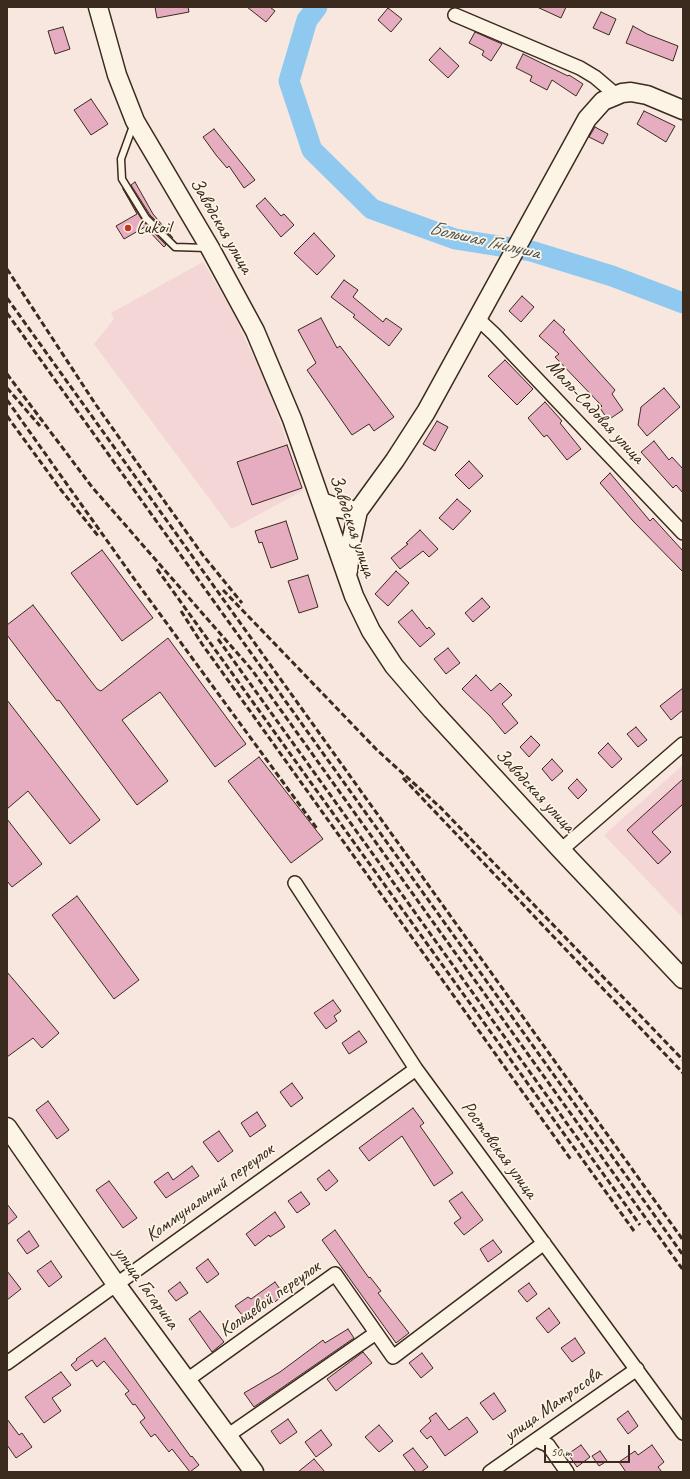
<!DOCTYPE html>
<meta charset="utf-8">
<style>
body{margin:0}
#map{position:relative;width:690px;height:1479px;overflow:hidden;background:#f8e7de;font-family:Caveat,sans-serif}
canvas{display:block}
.frame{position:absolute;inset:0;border:8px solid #3b2a1e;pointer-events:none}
.scale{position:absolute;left:544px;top:1445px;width:86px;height:18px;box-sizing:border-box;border:2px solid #3b2a1e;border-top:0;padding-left:5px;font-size:12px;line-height:14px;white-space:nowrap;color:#3b2a1e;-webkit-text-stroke:3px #fcf5e5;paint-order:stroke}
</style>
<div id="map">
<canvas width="690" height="1479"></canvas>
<div class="frame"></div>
<div class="scale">50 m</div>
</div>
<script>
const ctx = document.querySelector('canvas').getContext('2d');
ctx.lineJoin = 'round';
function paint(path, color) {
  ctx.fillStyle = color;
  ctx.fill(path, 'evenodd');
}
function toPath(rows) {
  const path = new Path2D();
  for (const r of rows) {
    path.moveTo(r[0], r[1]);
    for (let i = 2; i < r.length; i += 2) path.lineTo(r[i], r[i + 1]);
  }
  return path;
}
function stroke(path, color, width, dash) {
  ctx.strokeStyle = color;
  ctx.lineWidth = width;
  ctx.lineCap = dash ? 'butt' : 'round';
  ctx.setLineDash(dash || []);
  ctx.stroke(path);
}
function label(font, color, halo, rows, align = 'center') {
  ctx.font = font + ' Caveat,sans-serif';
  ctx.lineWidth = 3.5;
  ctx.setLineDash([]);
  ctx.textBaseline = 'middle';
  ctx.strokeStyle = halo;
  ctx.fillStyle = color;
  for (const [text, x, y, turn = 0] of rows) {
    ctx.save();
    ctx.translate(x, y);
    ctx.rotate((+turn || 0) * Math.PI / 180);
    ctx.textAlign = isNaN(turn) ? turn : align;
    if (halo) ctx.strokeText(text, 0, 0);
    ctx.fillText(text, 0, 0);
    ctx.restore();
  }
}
paint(toPath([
 [203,262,231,309,268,388,304,490,232,529,94,344,114,319,111,313],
 [683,765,683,918,604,835]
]), '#f3d6d5');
stroke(toPath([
 [317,7,307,20,289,81,312,150,372,209,455,239,531,251,612,276,683,303]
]), '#90c9ef', 21);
const building = toPath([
 [155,7,188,7,189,12,157,18,155,7],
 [247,7,270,7,275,11,266,22,247,7],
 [537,7,566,7,561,18,537,7],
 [388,8,402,19,391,32,378,20,388,8],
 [601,12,616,19,609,35,593,28,601,12],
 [633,26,647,34,678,46,673,61,626,43,633,26],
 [63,27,70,49,55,54,48,31,63,27],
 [475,32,502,44,491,61,482,55,484,51,469,43,475,32],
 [440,48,459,66,448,78,429,60,440,48],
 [523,54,568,76,569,75,583,84,576,96,552,80,547,90,530,81,532,76,516,68,523,54],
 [91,99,108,124,91,135,74,110,91,99],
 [644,111,675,126,666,142,637,124,644,111],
 [595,127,608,134,603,144,589,137,595,127],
 [214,129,255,180,244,188,229,166,227,168,216,155,203,137,214,129],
 [135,182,153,214,173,238,150,215,131,185,135,182],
 [123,189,142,220,166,245,164,247,145,227,124,239,116,226,137,214,123,189],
 [265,198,281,216,284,214,294,225,281,237,256,206,265,198],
 [314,233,335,256,317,275,294,253,314,233],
 [344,280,358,290,353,297,383,322,386,318,402,329,389,346,353,317,355,315,331,297,344,280],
 [522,296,534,307,521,322,509,311,522,296],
 [321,318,337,348,340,346,394,417,374,431,369,424,352,435,307,370,316,363,298,330,321,318],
 [554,320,565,330,563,332,615,390,612,394,623,410,608,420,600,408,602,406,555,357,559,354,539,336,554,320],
 [505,360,533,389,517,405,488,376,505,360],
 [664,388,680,407,647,436,638,425,641,407,664,388],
 [545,402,562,421,560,423,581,449,567,460,547,435,544,437,528,418,545,402],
 [437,421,448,427,435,451,423,444,437,421],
 [654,441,669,460,672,457,683,469,683,493,676,485,673,488,641,452,654,441],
 [287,445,302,488,252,505,237,462,287,445],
 [469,461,483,476,469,489,455,475,469,461],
 [610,473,650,521,653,518,683,551,683,572,633,521,600,483,610,473],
 [457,499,471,511,453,530,439,518,457,499],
 [286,521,298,559,271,568,262,542,259,543,255,531,286,521],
 [420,530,438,549,429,557,423,551,400,569,391,558,408,544,406,543,420,530],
 [102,550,153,618,122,641,71,573,102,550],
 [396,571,409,583,388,606,375,594,396,571],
 [308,575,318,607,299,613,288,581,308,575],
 [482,598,490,607,473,622,465,613,482,598],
 [33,605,97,689,101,691,168,638,246,744,215,767,160,692,122,720,168,781,137,805,59,700,57,701,7,635,7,625,33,605],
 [412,610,427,629,429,627,435,634,420,647,398,622,412,610],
 [448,648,460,663,446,674,434,659,448,648],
 [476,675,491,691,500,683,512,695,502,704,518,723,505,734,490,716,462,689,476,675],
 [683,688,683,710,671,720,660,706,683,688],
 [7,700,100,820,70,844,28,791,7,809,7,700],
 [636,727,647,740,638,747,627,734,636,727],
 [531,736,540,745,529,757,520,747,531,736],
 [608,743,622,759,612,768,598,753,608,743],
 [259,757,323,839,291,863,228,781,259,757],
 [552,759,563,771,552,781,542,769,552,759],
 [577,779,587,790,578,799,568,788,577,779],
 [683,779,683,804,652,832,671,852,658,864,627,830,683,779],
 [7,819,42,864,12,887,7,881,7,819],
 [77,896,139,980,114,999,52,915,77,896],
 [7,972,59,1033,42,1048,33,1038,7,1057,7,972],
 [333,1000,341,1011,334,1016,337,1021,326,1029,314,1013,333,1000],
 [359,1031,367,1042,349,1054,342,1043,359,1031],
 [292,1083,303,1098,291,1107,280,1092,292,1083],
 [48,1101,69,1130,57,1139,36,1110,48,1101],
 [413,1108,424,1123,420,1126,453,1173,434,1186,402,1136,369,1161,359,1148,413,1108],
 [257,1112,266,1126,250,1137,241,1123,257,1112],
 [219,1131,233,1151,218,1162,203,1142,219,1131],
 [192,1166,199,1176,166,1198,154,1182,168,1172,173,1180,192,1166],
 [329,1170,338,1181,326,1191,317,1179,329,1170],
 [109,1181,137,1218,123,1228,96,1190,109,1181],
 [301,1192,310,1204,297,1213,288,1201,301,1192],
 [462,1192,483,1220,464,1235,454,1223,461,1218,449,1201,462,1192],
 [7,1204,17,1217,7,1225,7,1204],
 [275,1212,285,1227,270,1237,269,1235,255,1246,246,1234,275,1212],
 [335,1230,369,1278,370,1277,381,1291,378,1293,409,1333,396,1343,322,1240,335,1230],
 [29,1231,39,1246,27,1254,17,1240,29,1231],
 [493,1240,502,1252,488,1262,480,1249,493,1240],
 [208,1259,219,1274,207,1283,196,1268,208,1259],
 [51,1261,62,1277,49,1287,37,1271,51,1261],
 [7,1271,21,1289,7,1300,7,1271],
 [180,1282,188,1293,176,1301,168,1291,180,1282],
 [275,1282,284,1295,272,1304,271,1302,246,1320,235,1306,248,1297,251,1299,275,1282],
 [529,1283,537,1294,527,1302,518,1291,529,1283],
 [549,1308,560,1323,548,1333,536,1318,549,1308],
 [200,1311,224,1342,212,1352,189,1319,200,1311],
 [348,1329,354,1338,254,1407,244,1393,280,1372,323,1340,325,1343,348,1329],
 [105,1338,191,1457,192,1456,199,1465,190,1472,172,1449,169,1452,155,1434,151,1437,140,1422,145,1418,135,1404,133,1405,125,1394,129,1391,104,1361,97,1367,92,1360,76,1371,71,1365,77,1360,76,1359,105,1338],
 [575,1338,585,1353,572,1362,561,1348,575,1338],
 [363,1352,372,1363,336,1391,327,1379,363,1352],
 [422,1353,433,1368,421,1378,409,1363,422,1353],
 [61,1372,71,1385,52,1398,61,1411,44,1423,25,1397,61,1372],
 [494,1393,506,1411,493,1420,480,1403,494,1393],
 [628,1411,638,1426,628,1434,617,1419,628,1411],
 [436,1413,449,1430,467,1417,478,1432,445,1456,431,1436,427,1439,420,1431,431,1421,429,1418,436,1413],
 [7,1419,19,1435,22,1433,32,1447,16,1458,7,1445,7,1419],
 [288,1419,297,1432,280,1444,271,1431,288,1419],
 [379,1425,393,1441,379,1452,365,1437,379,1425],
 [321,1430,332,1445,316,1457,305,1442,321,1430],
 [581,1445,590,1457,577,1467,568,1454,581,1445],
 [652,1445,664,1462,658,1467,662,1472,626,1472,619,1462,635,1451,638,1455,652,1445],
 [413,1448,428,1467,421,1472,416,1472,403,1455,413,1448],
 [600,1451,607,1461,599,1466,592,1456,600,1451],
 [314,1459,325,1472,298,1472,314,1459]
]);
paint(building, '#e6adc1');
stroke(building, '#3b2a1e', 1);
const service = toPath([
 [133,126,121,159,122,179,146,218,175,247,207,248]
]);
const minor = toPath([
 [455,15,580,68,595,77,615,94],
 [478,319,494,334,683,533],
 [561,850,683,744],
 [295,883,416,1069,683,1433],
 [7,1363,416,1069],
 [187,1380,335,1274,393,1357,544,1243],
 [227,1436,376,1333],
 [536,1440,548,1445,567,1472],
 [490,1472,637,1369]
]);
const secondary = toPath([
 [98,7,117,75,135,121,210,248,255,331,292,419,354,596,371,631,394,666,432,710,561,850,683,979],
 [322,502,338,508,358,511],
 [348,571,351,542,358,511,395,460,426,412,587,119,603,101,622,93,631,92,647,95,683,110],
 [7,1127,116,1284,254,1472]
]);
stroke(service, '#3b2a1e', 9);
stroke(minor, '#3b2a1e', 16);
stroke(secondary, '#3b2a1e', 21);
stroke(service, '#fcf5e5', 6);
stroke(minor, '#fcf5e5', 13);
stroke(secondary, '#fcf5e5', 18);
stroke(toPath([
 [7,269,96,405,202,554,242,603],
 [7,298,683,1240],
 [7,313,683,1255],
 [7,374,92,487,252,670,683,1270],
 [7,388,40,426],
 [7,400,135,580,318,830],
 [7,416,61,490,99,537],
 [157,569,634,1231],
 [223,590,377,750,440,807,683,1060],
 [181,611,202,644,572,1161],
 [218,639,640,1225],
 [403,778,683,1073]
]), '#3b2a1e', 3, [6, 3]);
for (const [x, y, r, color] of [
 [128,228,4,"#c8321e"]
]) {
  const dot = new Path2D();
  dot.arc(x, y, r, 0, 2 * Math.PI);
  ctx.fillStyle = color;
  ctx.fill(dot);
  stroke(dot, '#fcf5e5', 1.5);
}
label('19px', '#3b2a1e', '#fcf5e5', [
 ["Заводская улица",221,226,60],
 ["Мало-Садовая улица",595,412,47],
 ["Заводская улица",352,526,71],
 ["Заводская улица",535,791,47],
 ["Ростовская улица",499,1150,54],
 ["Коммунальный переулок",210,1193,-36],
 ["улица Гагарина",146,1288,54],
 ["Кольцевой переулок",270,1299,-35],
 ["улица Матросова",553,1405,-35]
]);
label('19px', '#3b2a1e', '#fcf5e5', [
 ["Lukoil",136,228]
], 'left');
label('italic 20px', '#505252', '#fcf5e5', [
 ["Большая Гнилуша",484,241,13]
]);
</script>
